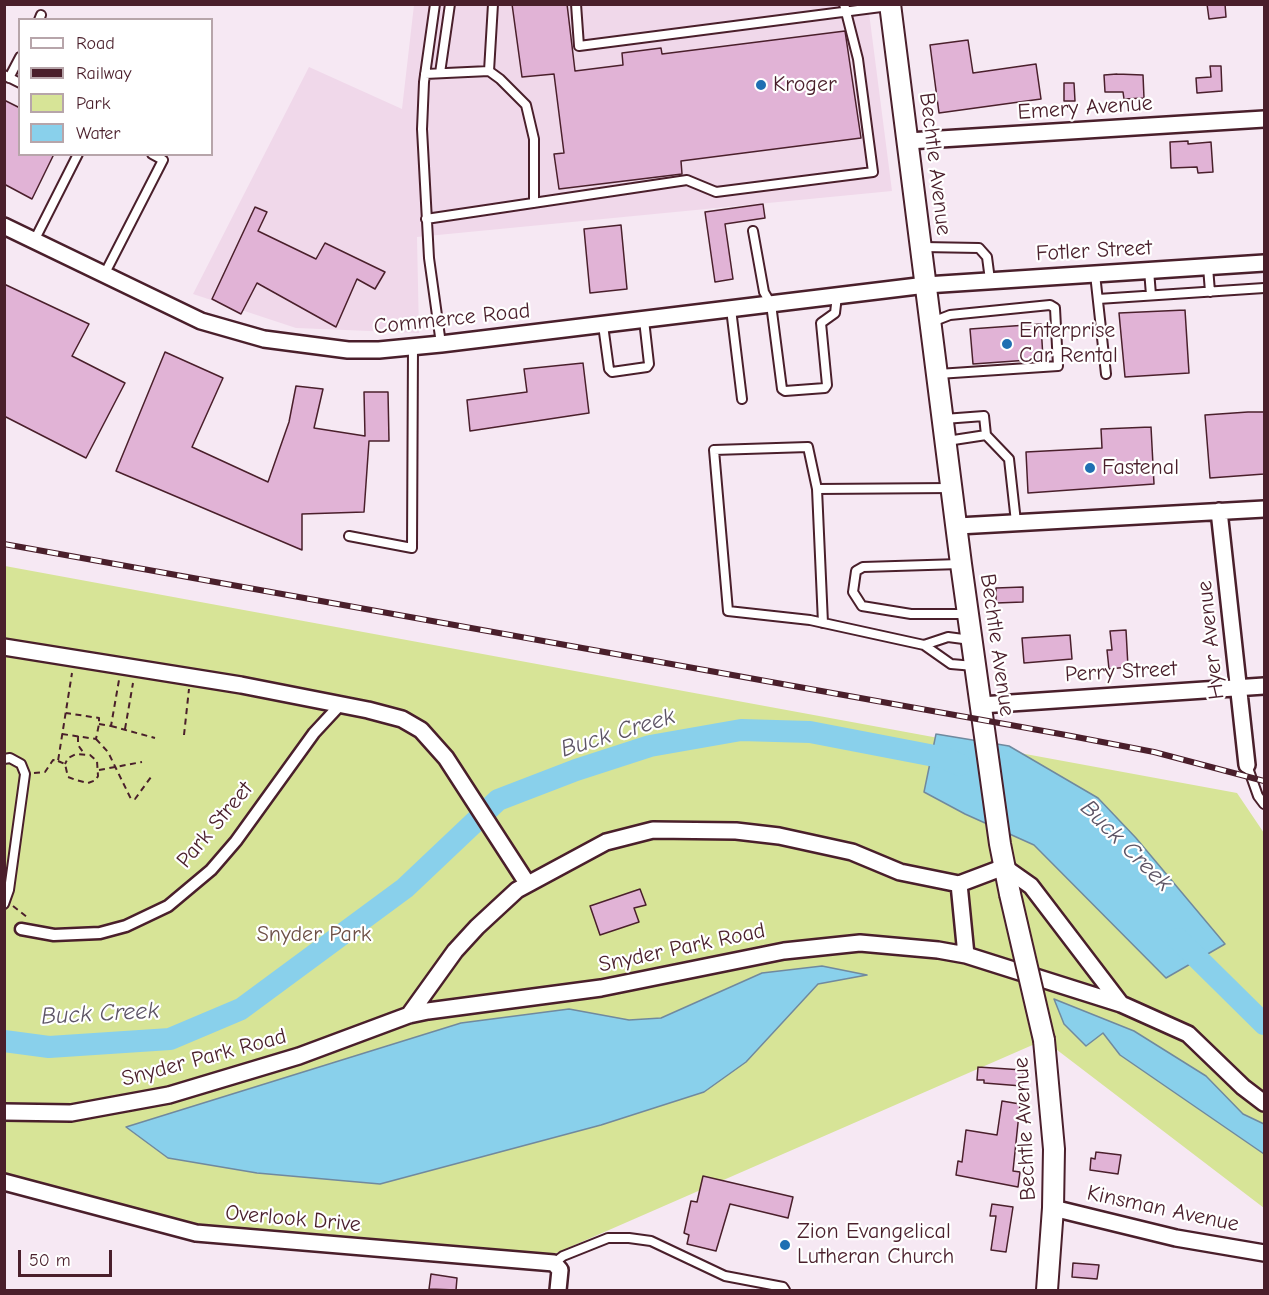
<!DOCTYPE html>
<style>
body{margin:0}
#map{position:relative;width:1269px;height:1295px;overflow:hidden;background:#f6e8f3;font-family:"Comic Neue",sans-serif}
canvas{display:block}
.frame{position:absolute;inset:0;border:6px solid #4a1f2b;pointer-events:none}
.legend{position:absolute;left:18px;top:18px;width:195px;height:138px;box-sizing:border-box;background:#fff;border:2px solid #b7a5aa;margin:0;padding:8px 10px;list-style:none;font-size:18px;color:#4a1f2b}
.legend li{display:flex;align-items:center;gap:12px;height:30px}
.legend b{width:30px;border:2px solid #b7a5aa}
.scale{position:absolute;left:18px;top:1250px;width:94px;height:27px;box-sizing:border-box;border:3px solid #4a1f2b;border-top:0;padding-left:8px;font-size:18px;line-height:21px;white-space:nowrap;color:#4a1f2b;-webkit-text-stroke:4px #fff;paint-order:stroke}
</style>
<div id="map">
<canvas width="1269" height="1295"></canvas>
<div class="frame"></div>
<ul class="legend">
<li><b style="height:8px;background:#fff"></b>Road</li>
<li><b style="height:8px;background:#4a1f2b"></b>Railway</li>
<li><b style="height:16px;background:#d7e497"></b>Park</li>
<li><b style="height:16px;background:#89d0eb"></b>Water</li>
</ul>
<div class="scale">50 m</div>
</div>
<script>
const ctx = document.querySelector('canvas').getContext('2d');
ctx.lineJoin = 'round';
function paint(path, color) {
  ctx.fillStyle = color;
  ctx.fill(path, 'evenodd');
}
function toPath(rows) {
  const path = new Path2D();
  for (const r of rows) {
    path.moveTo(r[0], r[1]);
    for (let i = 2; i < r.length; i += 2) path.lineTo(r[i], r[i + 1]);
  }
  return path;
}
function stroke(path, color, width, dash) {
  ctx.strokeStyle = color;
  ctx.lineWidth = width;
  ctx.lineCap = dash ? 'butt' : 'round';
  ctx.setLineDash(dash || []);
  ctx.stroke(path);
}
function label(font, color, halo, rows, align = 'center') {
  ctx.font = font + ' "Comic Neue",sans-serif';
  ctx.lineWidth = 4.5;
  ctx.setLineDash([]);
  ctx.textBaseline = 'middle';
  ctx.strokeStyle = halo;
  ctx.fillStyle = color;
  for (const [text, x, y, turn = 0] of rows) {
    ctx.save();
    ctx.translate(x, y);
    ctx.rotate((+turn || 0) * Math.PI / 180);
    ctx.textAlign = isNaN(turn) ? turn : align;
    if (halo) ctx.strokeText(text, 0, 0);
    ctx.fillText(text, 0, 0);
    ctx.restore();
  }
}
paint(toPath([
 [414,5,868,5,892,191,417,237,419,333,296,328,193,294,309,67,402,109]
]), '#f0d8ea');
paint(toPath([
 [5,566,1237,793,1264,833,1264,1208,1044,1040,538,1261,196,1233,5,1180]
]), '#d7e497');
const water = toPath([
 [936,734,1009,746,1098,798,1136,838,1225,944,1166,978,1034,845,965,814,924,792,936,734],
 [822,966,867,975,818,984,746,1062,704,1092,601,1125,380,1184,257,1173,168,1158,126,1127,461,1023,569,1009,629,1020,661,1018,762,973,822,966],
 [1054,999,1134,1031,1206,1076,1243,1114,1264,1124,1264,1154,1120,1055,1103,1033,1086,1046,1064,1024,1054,999]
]);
paint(water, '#89d0eb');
stroke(water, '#70899e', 1.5);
stroke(toPath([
 [1178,939,1264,1024],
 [4,1041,49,1047,170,1039,241,1009,405,888,498,800,576,770,650,746,741,730,810,732,945,758,960,765]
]), '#89d0eb', 22);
const building = toPath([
 [512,4,567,4,575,71,623,65,622,53,661,48,662,54,845,31,861,138,681,161,682,174,559,189,554,154,564,153,554,74,522,77,512,4],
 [1207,4,1225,4,1226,17,1209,19,1207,4],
 [968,40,973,73,1036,64,1041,99,939,113,930,45,968,40],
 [1210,66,1221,66,1222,91,1197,93,1196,78,1211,77,1210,66],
 [1117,74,1143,75,1144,98,1124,99,1123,92,1105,92,1104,75,1117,74],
 [1064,83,1074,83,1075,101,1064,101,1064,83],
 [4,100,20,108,20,154,54,154,32,199,4,184,4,100],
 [1188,141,1188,144,1211,142,1213,172,1198,173,1197,167,1171,168,1170,142,1188,141],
 [763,204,765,218,725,224,733,279,715,282,705,212,763,204],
 [255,207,267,212,258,231,316,259,325,243,385,272,375,289,357,279,336,327,257,283,241,314,212,299,255,207],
 [621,225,627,289,590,293,584,229,621,225],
 [4,284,89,324,72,356,125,383,86,458,4,416,4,284],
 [1185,310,1189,373,1125,377,1119,313,1185,310],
 [1041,324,1043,359,973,364,970,329,1041,324],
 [165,352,223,378,192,447,268,482,289,422,296,386,323,389,314,428,365,436,364,392,388,392,389,441,369,441,364,512,302,514,302,550,116,471,165,352],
 [583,363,589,413,470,431,467,400,527,392,524,369,583,363],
 [1248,412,1264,412,1264,474,1210,478,1205,415,1248,412],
 [1151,427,1154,484,1028,493,1026,452,1102,448,1101,429,1151,427],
 [1023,587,1023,602,996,603,996,588,1023,587],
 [1126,630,1128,667,1109,669,1107,650,1112,650,1110,631,1126,630],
 [1070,635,1072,659,1024,663,1022,638,1070,635],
 [640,889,646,905,634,908,639,922,600,935,590,906,640,889],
 [978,1067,1023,1070,1022,1086,984,1083,984,1080,977,1080,978,1067],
 [1002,1101,1020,1104,1013,1171,1020,1172,1018,1187,956,1175,958,1161,962,1162,966,1130,997,1135,1002,1101],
 [1096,1152,1121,1155,1118,1174,1090,1170,1091,1158,1095,1159,1096,1152],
 [703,1176,793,1197,788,1218,730,1204,716,1251,687,1244,689,1235,684,1233,691,1201,697,1202,703,1176],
 [992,1204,1013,1207,1006,1252,991,1250,996,1216,990,1216,992,1204],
 [1073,1263,1099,1265,1097,1279,1072,1277,1073,1263],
 [431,1274,457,1278,456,1290,429,1289,431,1274]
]);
paint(building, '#e1b3d6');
stroke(building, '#4a1f2b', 1.5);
const service = toPath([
 [435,4,424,82,422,129,429,258,441,344],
 [493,4,489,71,500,79,526,105,534,139,534,203],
 [576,4,579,46,889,6],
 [39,20,41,15],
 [440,73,450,4],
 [425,74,489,71],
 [4,75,20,83],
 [9,78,20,57],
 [426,219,687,180,716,192,873,172,858,59,844,4],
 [753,231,764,292,771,304,782,389,785,391,825,388,827,385,821,323,835,313,837,296],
 [34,241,78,154],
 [923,247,979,248,987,257,990,280],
 [1208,267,1210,292],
 [1149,270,1151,295],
 [1095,274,1106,374],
 [104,275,163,160,152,154],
 [1098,299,1264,288],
 [731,309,742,399],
 [932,322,950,315,1050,305,1055,308,1058,366,938,374],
 [603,325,609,369,612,372,647,367,649,364,644,320],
 [944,419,984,416,986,435,947,441],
 [986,435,1009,459,1016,522],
 [817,489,823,623],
 [349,536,412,548,413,347],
 [960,564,863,567,856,571,853,592,862,606,911,614,967,614],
 [971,640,948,637,924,645,951,664,974,666],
 [924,645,810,620,728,611,714,450,808,447,817,489,951,488],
 [4,759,10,758,21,764,25,774,9,890,4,904],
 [1247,765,1258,796,1264,804],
 [554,1263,563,1256,608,1238,629,1238,651,1241,725,1276,783,1287,785,1290]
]);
const pedestrian = toPath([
 [21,929,54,935,100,933,126,926,168,906,211,870,236,841,314,733,340,705]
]);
const minor = toPath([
 [908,141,1264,119],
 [4,226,201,321,264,339,348,350,379,350,441,344,926,285,1264,263],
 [1219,511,1247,765],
 [958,526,1264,509],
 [4,647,241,685,368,710,402,719,421,730,446,758,527,883],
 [981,705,1264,686],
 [959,884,1004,867,1031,886,1121,1004],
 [409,1015,455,951,477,927,517,890,606,842,653,830,736,831,779,836,852,852,900,872,959,884,966,955],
 [4,1112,71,1113,169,1095,299,1056,409,1015,428,1011,601,988,784,951,860,943,938,950,966,955,1121,1004,1188,1034,1243,1087,1264,1103],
 [4,1182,196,1233,554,1263,560,1270,558,1290],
 [1053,1208,1176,1238,1264,1253]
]);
const secondary = toPath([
 [890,4,961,564,1000,844,1010,894],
 [1044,1040,1054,1149,1053,1208,1047,1290]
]);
stroke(service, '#4a1f2b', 12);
stroke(pedestrian, '#4a1f2b', 15);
stroke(minor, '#4a1f2b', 20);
stroke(secondary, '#4a1f2b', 24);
stroke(toPath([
 [99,724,111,726,119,680],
 [111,726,155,738],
 [125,729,133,683],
 [62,734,96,739,99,724,99,718,66,713],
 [184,735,189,689],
 [78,736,78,745,83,752],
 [96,739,108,752,131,799,135,799,151,777],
 [58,761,65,764,68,777,76,780,88,783,96,780,98,776,97,761,90,755,76,754,68,758,65,764],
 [99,770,142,762],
 [34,773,45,772,53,760,58,761,72,673],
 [13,906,27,917]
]), '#4a1f2b', 2, [6, 4.5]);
stroke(service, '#fff', 8);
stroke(pedestrian, '#fff', 10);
stroke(minor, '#fff', 15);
stroke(secondary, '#fff', 20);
const rail = toPath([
 [4,544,1066,735,1154,752,1264,781]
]);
stroke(rail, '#4a1f2b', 6);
stroke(rail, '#fff', 4, [11]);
const secondaryBridge = toPath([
 [1010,894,1044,1040]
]);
stroke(secondaryBridge, '#4a1f2b', 24, []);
stroke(secondaryBridge, '#fff', 20);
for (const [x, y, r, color] of [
 [761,85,6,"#1f6fb2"],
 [1007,344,6,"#1f6fb2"],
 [1090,468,6,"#1f6fb2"],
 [785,1245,6,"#1f6fb2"]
]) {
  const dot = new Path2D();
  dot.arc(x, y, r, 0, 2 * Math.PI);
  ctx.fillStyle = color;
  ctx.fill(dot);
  stroke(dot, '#fff', 2);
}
label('22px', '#4a1f2b', '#fff', [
 ["Kroger",773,85],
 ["Enterprise",1019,331],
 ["Car Rental",1019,356],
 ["Fastenal",1102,468],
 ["Zion Evangelical",797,1232],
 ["Lutheran Church",797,1257]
], 'left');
label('22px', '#4a1f2b', '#fff', [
 ["Emery Avenue",1085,108,-4],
 ["Bechtle Avenue",935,164,83],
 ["Fotler Street",1094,251,-3],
 ["Commerce Road",452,319,-6],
 ["Hyer Avenue",1211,640,-96],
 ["Bechtle Avenue",997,645,82],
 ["Perry Street",1121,672,-3],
 ["Park Street",215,825,-50],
 ["Snyder Park Road",682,948,-12],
 ["Snyder Park Road",204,1058,-15],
 ["Bechtle Avenue",1025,1129,-93],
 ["Kinsman Avenue",1163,1209,12],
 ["Overlook Drive",293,1219,5]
]);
label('22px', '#6d5046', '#fff', [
 ["Snyder Park",314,935]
]);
label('italic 24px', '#5d5465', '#fff', [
 ["Buck Creek",618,733,-17],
 ["Buck Creek",1126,846,45],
 ["Buck Creek",100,1014,-3]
]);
</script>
